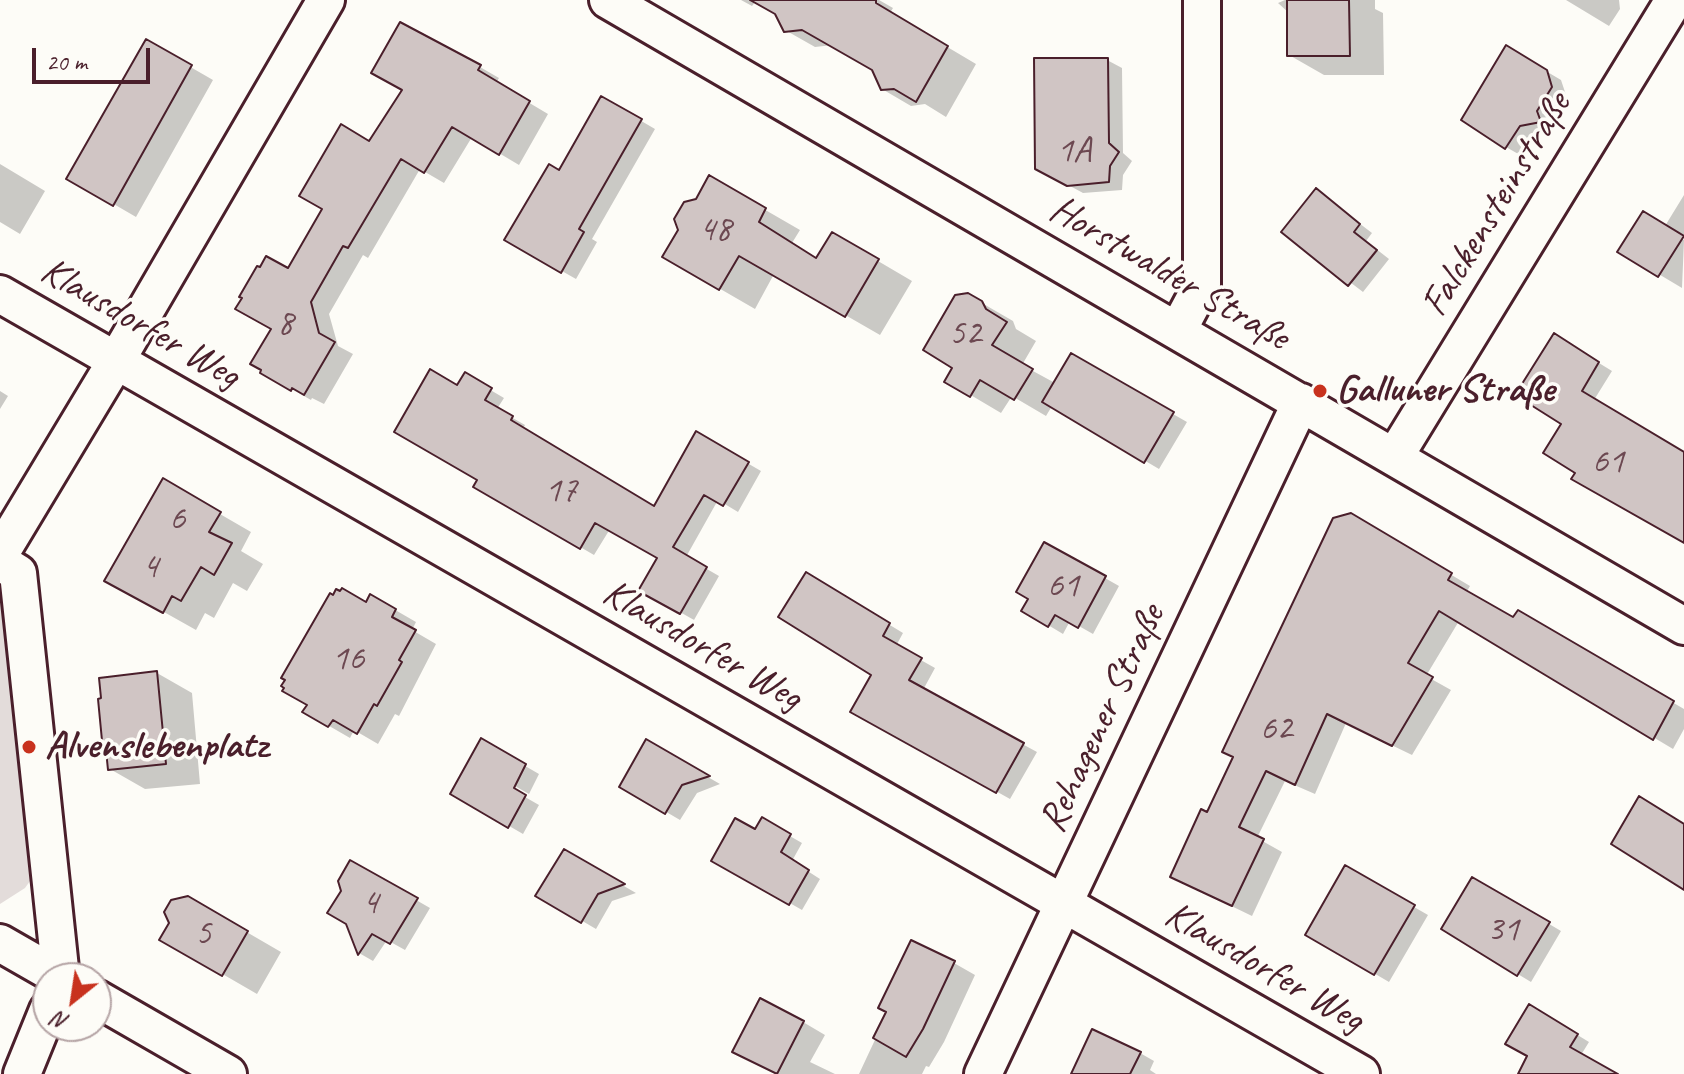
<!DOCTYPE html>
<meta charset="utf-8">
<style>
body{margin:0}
#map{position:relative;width:1684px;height:1074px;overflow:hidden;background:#fdfcf7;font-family:Caveat,sans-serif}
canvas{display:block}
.north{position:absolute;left:32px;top:962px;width:80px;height:80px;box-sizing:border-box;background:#fdfcf7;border:2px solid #b5a4a5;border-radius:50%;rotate:210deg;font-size:22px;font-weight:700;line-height:32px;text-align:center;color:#4a1f2b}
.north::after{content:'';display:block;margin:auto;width:28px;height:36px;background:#c8321e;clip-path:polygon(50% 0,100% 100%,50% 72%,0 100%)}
.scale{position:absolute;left:32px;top:48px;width:118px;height:36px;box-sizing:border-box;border:4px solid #4a1f2b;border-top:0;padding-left:10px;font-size:24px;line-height:28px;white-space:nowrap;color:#4a1f2b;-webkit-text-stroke:6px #fdfcf7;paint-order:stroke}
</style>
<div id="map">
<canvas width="1684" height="1074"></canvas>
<div class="north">N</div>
<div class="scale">20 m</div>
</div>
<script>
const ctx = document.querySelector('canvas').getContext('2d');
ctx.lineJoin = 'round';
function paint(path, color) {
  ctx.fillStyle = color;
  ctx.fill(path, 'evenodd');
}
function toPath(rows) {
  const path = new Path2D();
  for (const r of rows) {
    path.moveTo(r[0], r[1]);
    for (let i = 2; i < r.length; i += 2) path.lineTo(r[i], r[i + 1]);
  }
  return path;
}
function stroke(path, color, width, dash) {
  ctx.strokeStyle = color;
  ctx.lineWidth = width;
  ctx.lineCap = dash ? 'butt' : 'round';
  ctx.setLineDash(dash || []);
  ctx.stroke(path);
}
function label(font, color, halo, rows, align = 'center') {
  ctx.font = font + ' Caveat,sans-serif';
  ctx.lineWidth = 7;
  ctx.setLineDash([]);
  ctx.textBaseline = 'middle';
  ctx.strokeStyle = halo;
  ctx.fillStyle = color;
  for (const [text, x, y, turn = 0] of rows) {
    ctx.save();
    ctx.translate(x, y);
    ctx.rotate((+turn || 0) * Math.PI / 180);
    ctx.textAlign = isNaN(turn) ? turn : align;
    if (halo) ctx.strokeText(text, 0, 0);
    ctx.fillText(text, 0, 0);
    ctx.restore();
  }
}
paint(toPath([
 [0,602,3,608,30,881,25,888,0,904]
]), '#e3dcda');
paint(toPath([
 [741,0,879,0,893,8,890,13,976,64,946,117,925,104,911,106,882,89,874,69,833,45,815,47,785,30,777,13,756,1,752,6],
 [1285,0,1375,0,1375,9,1383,13,1384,75,1324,75,1289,55,1289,13,1278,3],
 [1566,0,1619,0,1620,9,1609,26],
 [147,42,213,80,136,217,69,178],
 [1507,48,1561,80,1566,95,1550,120,1554,130,1535,133,1520,155,1506,147],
 [1107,60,1122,68,1123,153,1132,161,1123,175,1122,190,1083,193,1048,174],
 [480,67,499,78,496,83,548,114,519,165,472,137,444,183,420,169,368,258,363,255,329,314,338,346,353,354,324,404,312,398,311,400,263,373,288,271,370,143],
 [602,98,655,129,592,239,597,242,576,279,507,240,560,172],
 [0,164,45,191,20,234,0,222],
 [710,178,800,230,792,243,817,259,832,234,912,281,880,335,774,274,755,309,665,257],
 [1317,191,1372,233,1366,241,1389,259,1363,292,1284,232],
 [1684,195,1684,235,1681,233,1679,237,1684,240,1682,288,1620,251,1665,226],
 [968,295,1013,321,1016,329,1036,341,1022,365,1055,383,1071,356,1187,422,1159,469,1052,406,1046,416,1012,396,1001,413,947,381,955,367],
 [1568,344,1612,371,1594,400,1684,453,1684,541,1577,472,1564,423],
 [465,375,504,398,497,409,525,425,523,429,655,508,697,434,761,471,738,512,718,500,686,557,719,576,694,620,641,590,660,558,610,529,594,555,475,486,479,479,458,388],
 [0,391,8,396,0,409],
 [163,481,251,532,241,551,263,564,247,591,233,583,214,618,205,613,196,630,139,598],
 [1351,515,1470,586,1466,593,1514,620,1518,612,1684,709,1684,729,1673,749,1459,621,1426,676,1451,690,1412,755,1346,723,1315,794,1285,781,1257,838,1282,852,1252,916,1192,887,1208,814],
 [1045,544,1119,586,1093,634,1070,621,1063,634,1023,610,1031,599],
 [806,574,903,633,896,646,935,668,923,690,1037,752,1010,799,853,711,874,674],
 [371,596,416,622,412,630,436,644,399,716,395,714,378,744,354,730,350,738,305,712],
 [157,673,192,693,200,784,145,789,110,769,108,752,105,749],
 [482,741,539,774,529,794,506,781,504,785,539,805,523,834,452,793],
 [647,742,720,784,697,793,680,820,622,786],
 [762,820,802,843,792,861,820,879,802,910,714,860,756,831],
 [565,852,636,893,612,901,596,929,538,895],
 [350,862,430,908,405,950,387,940,373,961,359,953,348,923,343,891],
 [1346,868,1428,915,1389,982,1307,934],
 [1473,879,1561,931,1531,982,1443,929],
 [188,898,281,952,257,994,162,939],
 [954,963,975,975,944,1042,929,1067,926,1066,922,1074,859,1074,888,1012],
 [1530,1006,1589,1042,1581,1055,1614,1074,1520,1074,1530,1056],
 [803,1022,825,1035,810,1062,835,1074,776,1074,756,1064],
 [1140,1053,1154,1061,1150,1070,1156,1074,1073,1074]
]), '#0003');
const building = toPath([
 [750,0,876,0,876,3,948,46,916,102,894,89,881,90,872,70,802,30,784,32,775,14,750,0],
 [1287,0,1349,0,1350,56,1287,56,1287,0],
 [400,22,481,65,478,70,530,101,499,155,452,127,424,173,401,159,348,248,343,246,311,302,319,333,335,342,304,395,292,388,291,391,260,373,261,370,250,364,271,329,235,309,242,298,239,297,257,266,260,267,266,256,288,268,322,209,299,196,341,124,369,141,402,90,371,73,400,22],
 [146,39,192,65,113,206,66,179,146,39],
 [1506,45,1547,70,1552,87,1537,111,1541,122,1520,126,1505,149,1461,120,1506,45],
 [1034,58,1108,58,1109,143,1119,152,1110,166,1109,182,1067,186,1035,169,1034,58],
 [601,96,642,119,579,229,584,232,561,273,504,240,549,164,559,170,601,96],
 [709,175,766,208,759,222,816,258,832,232,879,259,845,317,739,256,719,290,662,257,678,230,674,219,684,202,696,199,709,175],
 [1316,188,1360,224,1354,232,1377,250,1348,286,1281,232,1316,188],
 [1643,211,1684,236,1658,277,1617,252,1643,211],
 [968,293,982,301,986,309,1007,322,992,345,1033,369,1014,400,980,380,970,397,944,382,952,368,923,350,955,295,968,293],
 [1554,333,1599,362,1582,391,1684,452,1684,543,1571,479,1575,473,1543,453,1561,424,1515,395,1554,333],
 [1071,353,1174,412,1144,463,1042,402,1071,353],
 [430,369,457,385,465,372,492,388,485,400,513,416,511,420,654,506,696,431,749,462,723,506,704,495,673,547,707,567,680,614,638,591,657,558,595,523,580,549,473,487,477,480,394,432,430,369],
 [163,478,221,512,209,532,232,543,214,575,201,567,181,601,172,596,163,613,104,581,163,478],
 [1351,513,1452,573,1448,580,1513,617,1518,610,1674,701,1653,740,1439,611,1408,663,1433,677,1392,746,1327,714,1295,785,1266,771,1239,827,1264,839,1232,906,1170,877,1201,809,1207,812,1233,757,1222,752,1333,518,1351,513],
 [1044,542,1106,576,1078,628,1055,615,1048,627,1021,611,1028,599,1016,592,1044,542],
 [806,572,890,623,883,636,922,658,909,680,1024,743,996,793,850,712,871,675,778,617,806,572],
 [342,588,366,602,370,594,396,609,392,617,416,630,399,660,402,662,377,706,374,704,357,734,333,720,328,727,302,712,307,705,282,691,284,688,281,686,285,680,281,678,330,593,333,595,336,589,340,591,342,588],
 [157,671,166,764,108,770,106,750,103,751,98,699,101,698,99,678,157,671],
 [481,738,526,764,514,788,526,795,508,828,450,794,481,738],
 [646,739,710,776,682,785,665,814,619,787,646,739],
 [1639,796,1684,824,1684,890,1611,844,1639,796],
 [762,817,791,834,781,852,809,870,789,905,711,861,735,818,755,829,762,817],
 [564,849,625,884,598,894,581,923,535,896,564,849],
 [350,860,418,898,390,944,372,934,358,955,346,924,327,913,341,891,338,881,350,860],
 [1345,865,1415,905,1374,975,1305,935,1345,865],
 [1472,877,1550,922,1517,976,1441,929,1472,877],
 [188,896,248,931,222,976,159,940,169,923,164,912,171,900,188,896],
 [911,940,955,961,923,1029,906,1057,873,1038,886,1012,878,1008,911,940],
 [760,998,804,1021,777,1074,732,1052,760,998],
 [1529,1004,1578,1034,1570,1047,1618,1074,1518,1074,1527,1056,1505,1044,1529,1004],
 [1092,1029,1141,1052,1130,1074,1071,1074,1092,1029]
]);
paint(building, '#d0c5c4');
stroke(building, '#4a1f2b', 2);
const minor = toPath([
 [608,0,1684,626],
 [0,294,1361,1074],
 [1178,330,1202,285,1202,0],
 [1395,456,1674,0],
 [0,554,116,361,326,0],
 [0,562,18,573,61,978],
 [0,943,61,978],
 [96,998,228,1074],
 [22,1074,48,1010],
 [983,1074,1301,402]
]);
stroke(minor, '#4a1f2b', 42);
stroke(minor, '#fdfcf7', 36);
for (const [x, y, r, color] of [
 [1320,391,8,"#c8321e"],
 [29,747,8,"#c8321e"]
]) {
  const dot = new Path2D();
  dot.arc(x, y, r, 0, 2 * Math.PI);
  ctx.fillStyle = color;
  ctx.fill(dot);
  stroke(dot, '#fdfcf7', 3);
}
label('36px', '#6c4851', null, [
 ["1A",1074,152],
 ["48",715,231],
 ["8",285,325],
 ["52",965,335],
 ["61",1608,463],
 ["17",561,492],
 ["6",177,520],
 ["4",150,568],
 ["61",1063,587],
 ["16",348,660],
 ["62",1276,730],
 ["4",370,904],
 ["31",1503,931],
 ["5",203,935]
]);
label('40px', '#4a1f2b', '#fdfcf7', [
 ["Falckensteinstraße",1497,205,-59],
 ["Horstwalder Straße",1169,274,30],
 ["Klausdorfer Weg",140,324,30],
 ["Klausdorfer Weg",702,646,30],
 ["Rehagener Straße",1103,719,-65],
 ["Klausdorfer Weg",1264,968,30]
]);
label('bold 40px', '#4a1f2b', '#fdfcf7', [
 ["Galluner Straße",1336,391],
 ["Alvenslebenplatz",45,747]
], 'left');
</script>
